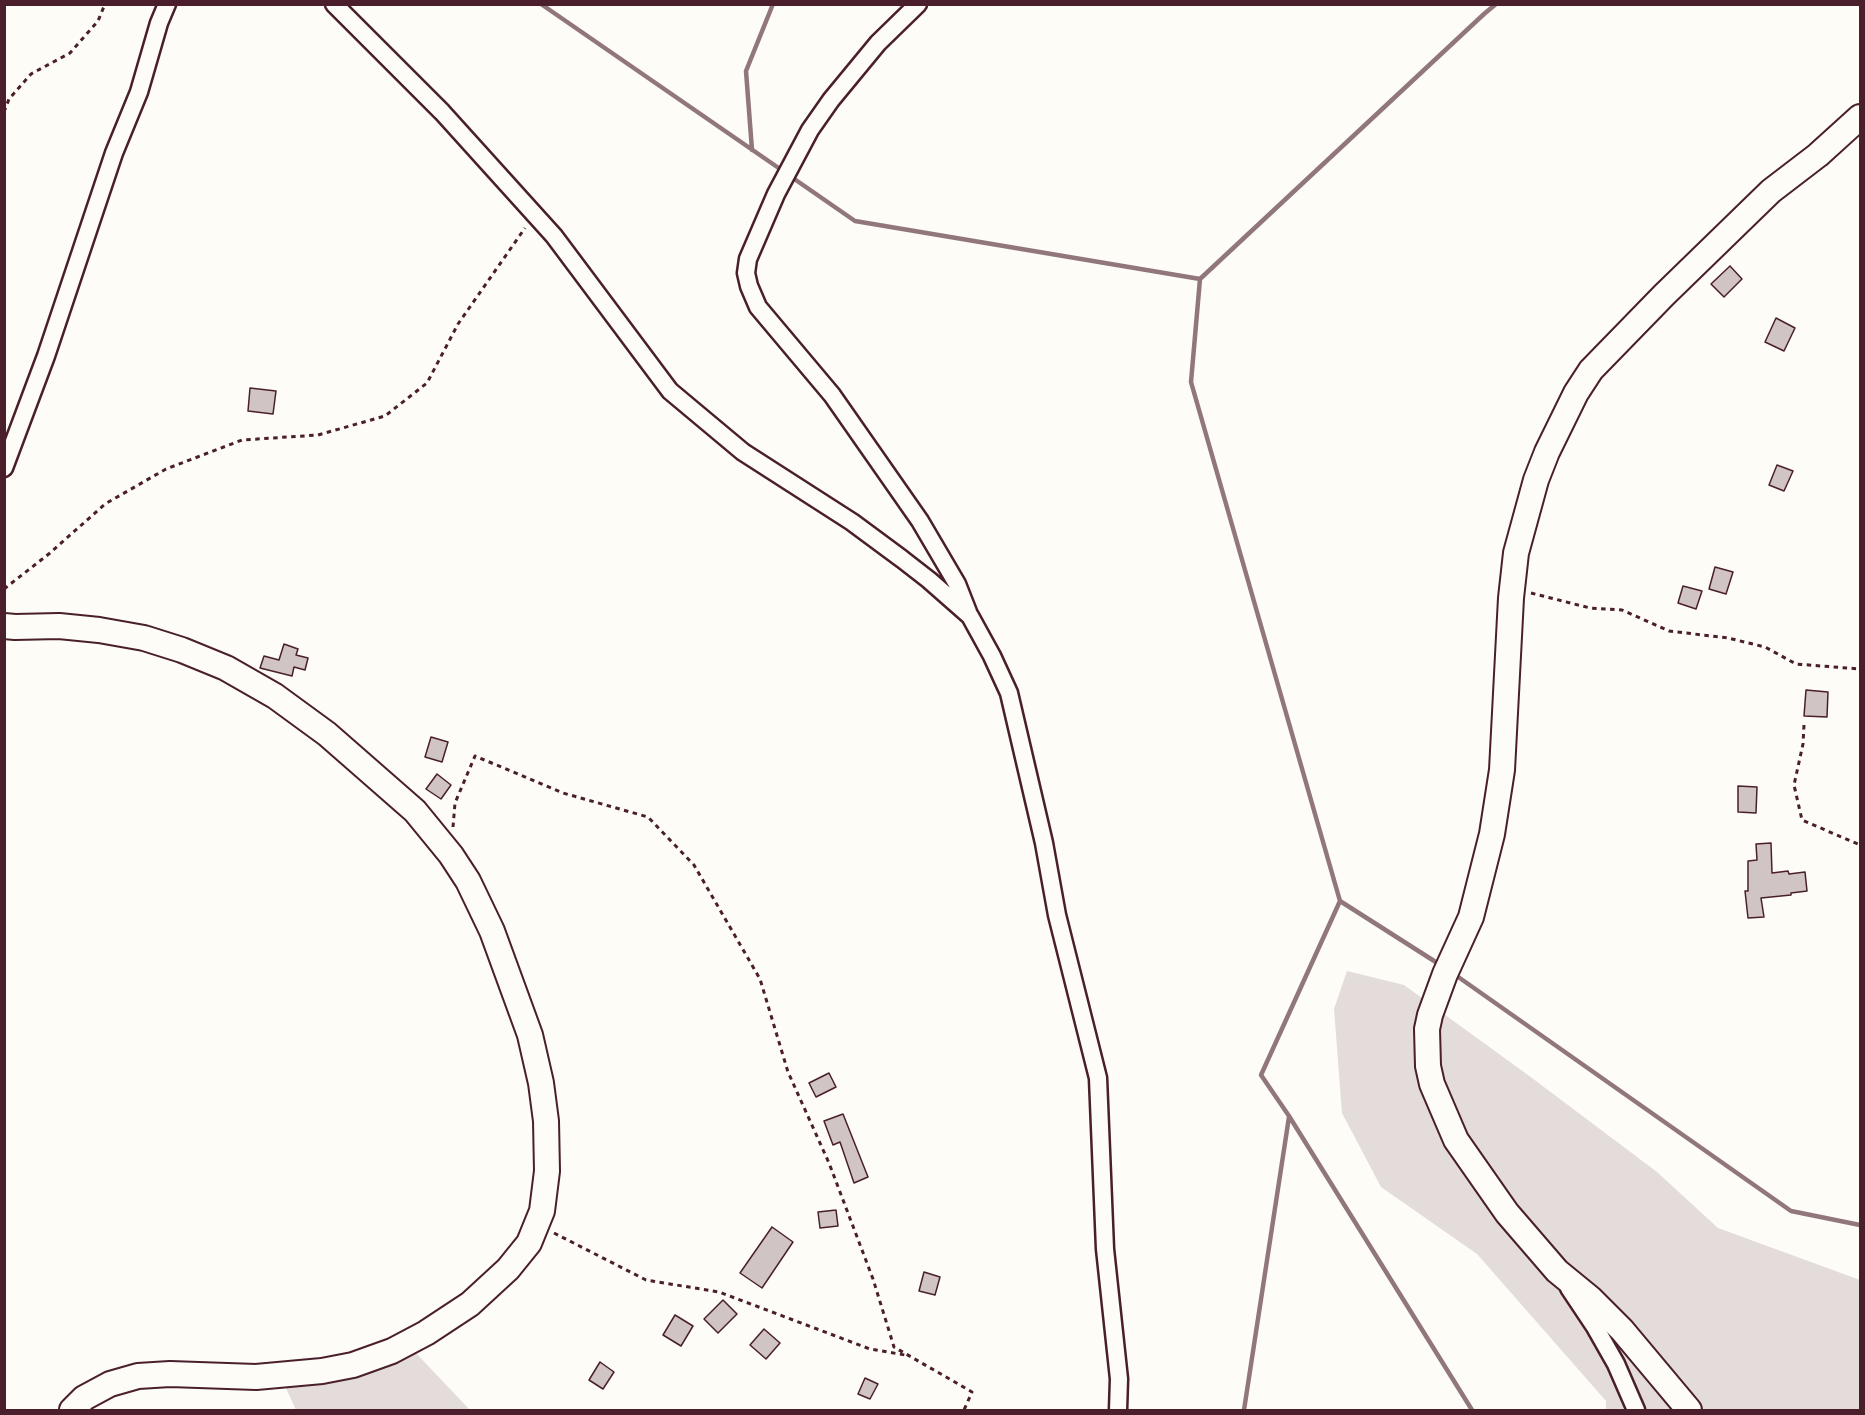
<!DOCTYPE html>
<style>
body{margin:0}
#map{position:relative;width:1865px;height:1415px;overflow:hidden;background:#fdfcf7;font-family:"Architects Daughter",sans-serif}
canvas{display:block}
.frame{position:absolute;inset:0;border:6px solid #4a1f2b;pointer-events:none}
</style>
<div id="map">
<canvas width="1865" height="1415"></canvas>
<div class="frame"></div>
</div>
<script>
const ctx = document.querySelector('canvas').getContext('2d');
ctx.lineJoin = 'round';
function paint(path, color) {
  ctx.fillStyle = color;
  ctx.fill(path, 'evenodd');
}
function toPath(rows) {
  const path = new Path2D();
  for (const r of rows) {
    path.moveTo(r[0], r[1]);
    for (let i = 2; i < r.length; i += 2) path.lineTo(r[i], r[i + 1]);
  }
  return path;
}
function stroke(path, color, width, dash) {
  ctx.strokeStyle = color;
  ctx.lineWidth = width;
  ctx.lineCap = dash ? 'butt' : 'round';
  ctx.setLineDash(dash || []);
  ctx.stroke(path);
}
paint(toPath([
 [1347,971,1404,985,1532,1078,1657,1172,1718,1228,1860,1280,1860,1410,1606,1410,1606,1401,1477,1254,1381,1187,1342,1113,1334,1009],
 [414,1351,470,1410,296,1410,285,1386]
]), '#e3dcda');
stroke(toPath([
 [541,4,783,171],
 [752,150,746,71,773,4],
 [790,176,855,221,1200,279],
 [1340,901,1442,966],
 [1454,974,1791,1211,1860,1225],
 [1244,1410,1289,1117],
 [1472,1410,1289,1116,1261,1075,1340,901,1191,382,1200,279,1484,14,1496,4]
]), '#91777b', 4.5);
const building = toPath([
 [1730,266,1742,279,1724,297,1711,284,1730,266],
 [1776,318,1795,328,1784,351,1765,342,1776,318],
 [250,388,276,391,273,414,248,411,250,388],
 [1777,465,1793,471,1784,491,1769,485,1777,465],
 [1715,567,1733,572,1726,594,1709,589,1715,567],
 [1683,586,1702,591,1696,609,1678,603,1683,586],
 [284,644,298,649,296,655,308,658,305,670,294,667,292,676,260,668,264,656,279,660,284,644],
 [1806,690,1828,692,1827,717,1804,716,1806,690],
 [431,737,448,742,442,762,425,757,431,737],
 [437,774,451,785,441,799,426,789,437,774],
 [1738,786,1757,787,1756,813,1738,812,1738,786],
 [1771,843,1772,873,1788,871,1789,874,1805,872,1807,891,1791,893,1791,895,1761,898,1764,917,1748,918,1745,891,1748,891,1748,861,1757,860,1756,844,1771,843],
 [829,1073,836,1087,816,1097,809,1083,829,1073],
 [843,1114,868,1177,854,1183,840,1142,833,1145,824,1121,843,1114],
 [836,1210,838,1226,820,1228,818,1212,836,1210],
 [772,1227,793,1242,762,1288,740,1273,772,1227],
 [924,1272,940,1277,935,1295,919,1291,924,1272],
 [723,1300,737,1314,718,1333,704,1319,723,1300],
 [675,1315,693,1326,681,1346,663,1335,675,1315],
 [764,1329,780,1343,766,1359,750,1345,764,1329],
 [600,1362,614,1372,603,1389,589,1380,600,1362],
 [865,1378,878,1384,870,1399,858,1394,865,1378]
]);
paint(building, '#d0c5c4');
stroke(building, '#4a1f2b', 1.5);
const street = toPath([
 [334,4,442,112,554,236,670,391,743,452,852,522,902,559,929,580,970,616,992,656,1009,693,1044,843,1057,915,1098,1078,1105,1249,1119,1379,1118,1410],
 [918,4,878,43,831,100,810,130,776,194,748,259,746,273,749,286,758,307,832,395,920,521,957,584,968,612],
 [4,468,46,356,114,153,139,92,159,23,167,4],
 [1569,1288,1595,1327,1616,1364,1636,1410]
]);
const secondary = toPath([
 [4,626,15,627,59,626,99,630,144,638,182,650,226,668,275,696,327,734,415,811,451,855,468,881,492,931,530,1035,541,1083,546,1121,547,1171,542,1211,529,1243,508,1269,470,1304,426,1333,392,1351,353,1365,322,1371,256,1377,170,1374,138,1376,110,1384,84,1398,72,1410],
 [1689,1410,1622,1330,1590,1298,1557,1271,1507,1213,1456,1140,1432,1084,1428,1066,1427,1029,1430,1015,1445,974,1471,917,1492,834,1502,770,1511,598,1516,553,1536,480,1547,452,1576,393,1591,370,1664,295,1771,191,1818,155,1860,117]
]);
stroke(street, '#4a1f2b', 21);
stroke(secondary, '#4a1f2b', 28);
stroke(toPath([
 [4,112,9,99,31,74,70,53,98,21,105,4],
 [4,589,50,553,105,504,166,469,242,440,318,435,385,416,427,383,458,324,525,228],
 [1531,593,1590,608,1622,610,1669,631,1728,638,1765,647,1796,664,1860,669],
 [1804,725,1803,744,1794,785,1802,820,1860,845],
 [453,827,455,803,475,756,563,793,648,817,694,865,760,979,788,1072,829,1163,873,1279,894,1347,972,1392,964,1410],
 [554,1233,646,1280,719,1292,870,1349,905,1355]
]), '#4a1f2b', 3, [4.5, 4.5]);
stroke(street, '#fdfcf7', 16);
stroke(secondary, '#fdfcf7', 24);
</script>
